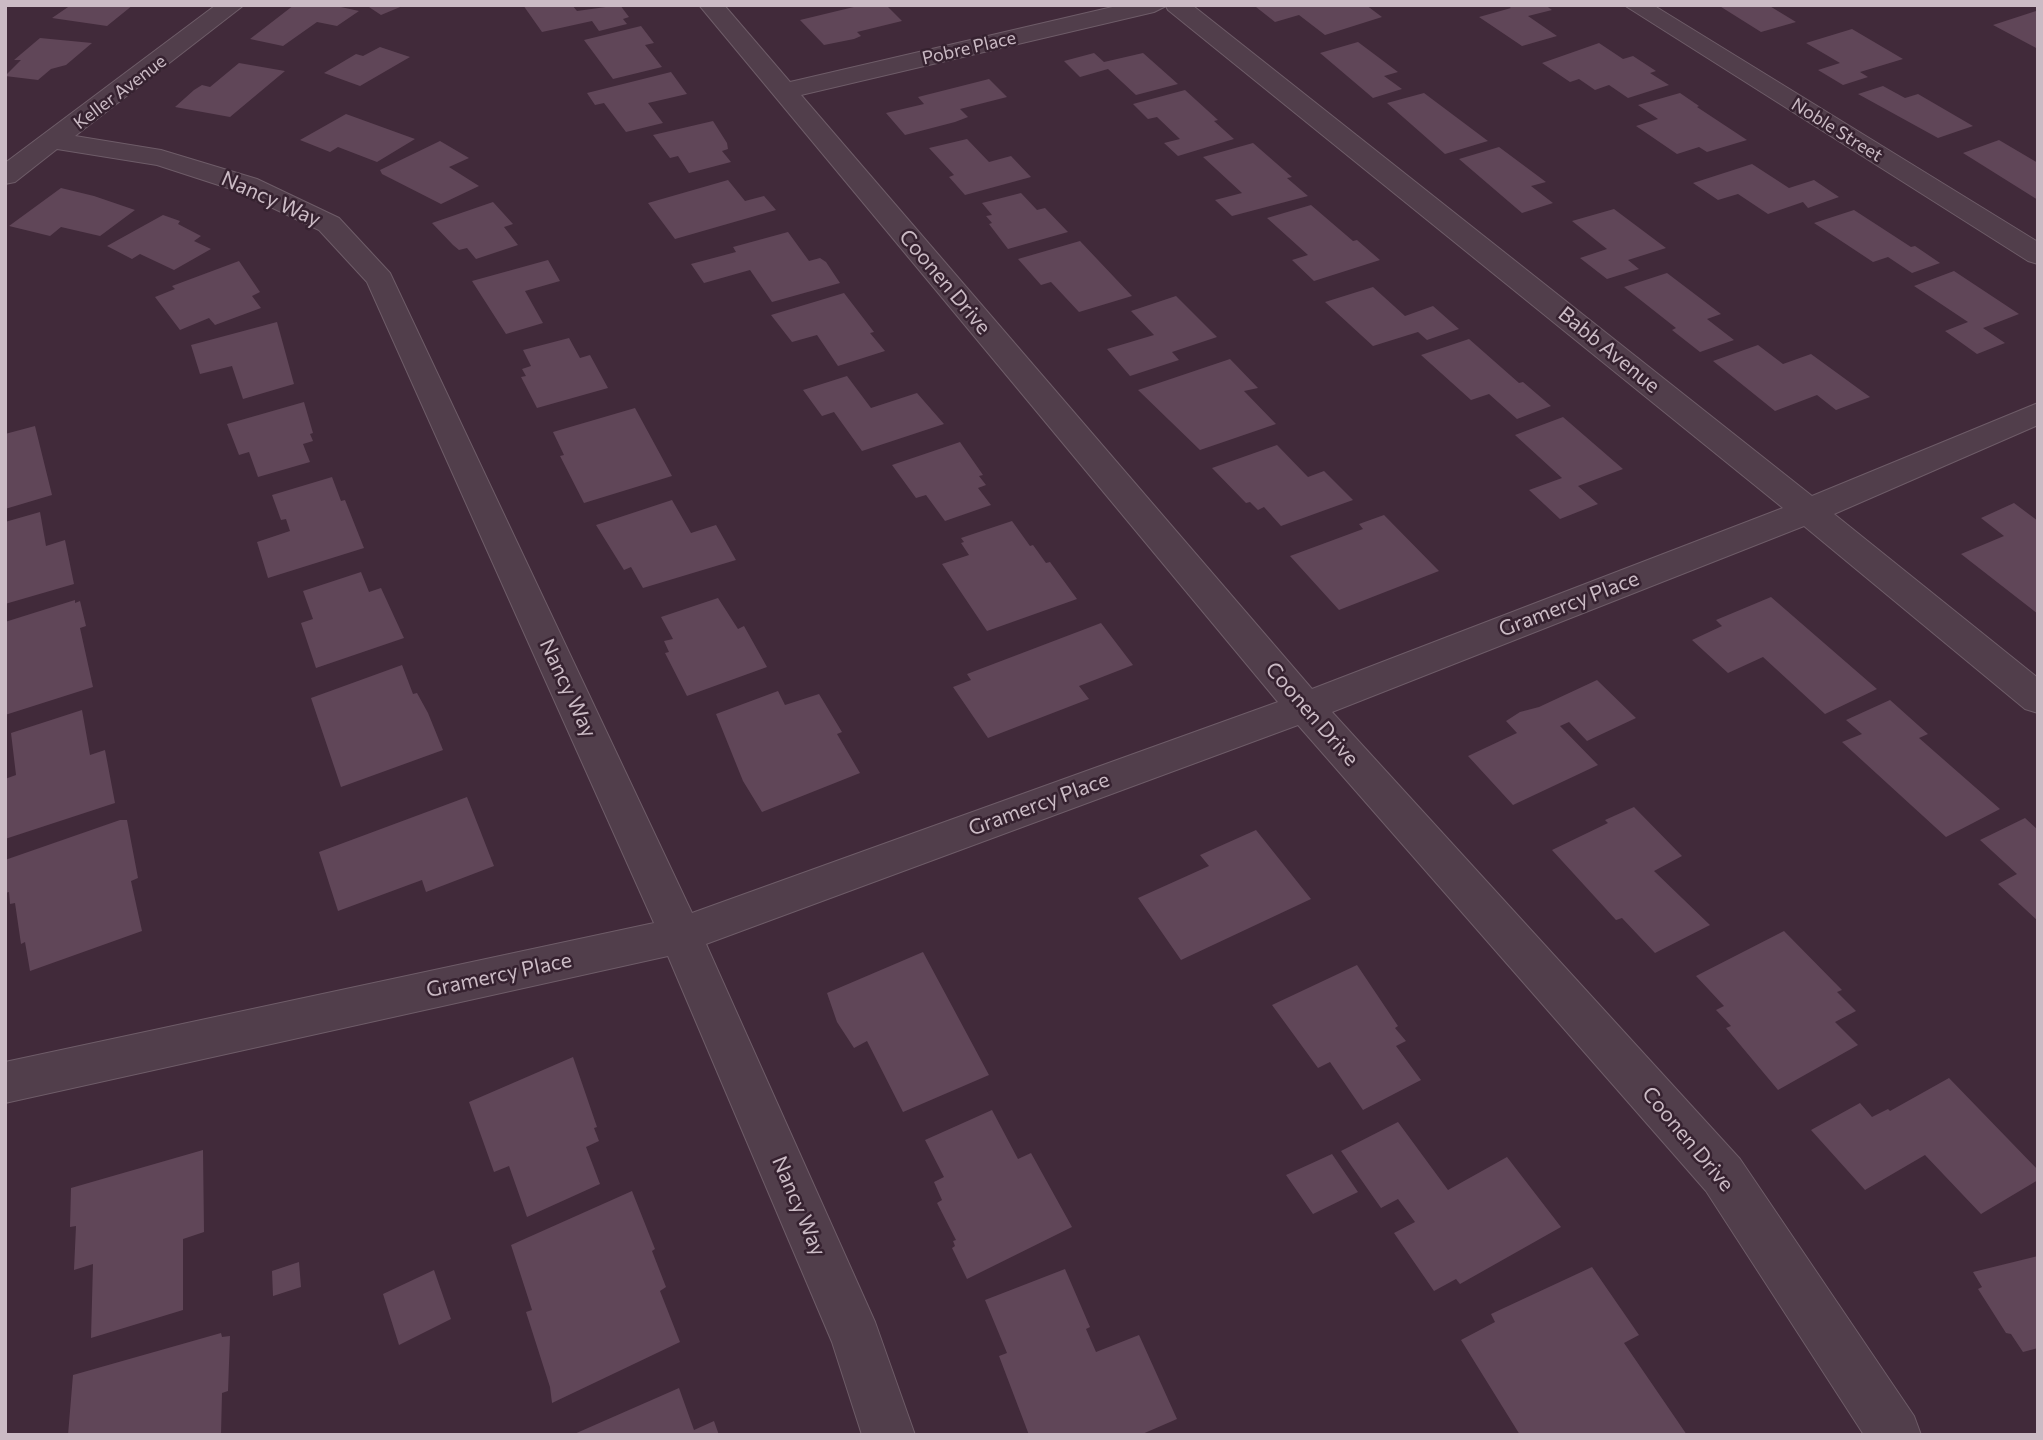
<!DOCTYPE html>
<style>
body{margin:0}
#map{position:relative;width:2043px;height:1440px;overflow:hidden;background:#412a3a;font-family:Commissioner,sans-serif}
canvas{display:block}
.frame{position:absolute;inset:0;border:7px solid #cbbbc5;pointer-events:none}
</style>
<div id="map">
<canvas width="2043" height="1440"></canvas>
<div class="frame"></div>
</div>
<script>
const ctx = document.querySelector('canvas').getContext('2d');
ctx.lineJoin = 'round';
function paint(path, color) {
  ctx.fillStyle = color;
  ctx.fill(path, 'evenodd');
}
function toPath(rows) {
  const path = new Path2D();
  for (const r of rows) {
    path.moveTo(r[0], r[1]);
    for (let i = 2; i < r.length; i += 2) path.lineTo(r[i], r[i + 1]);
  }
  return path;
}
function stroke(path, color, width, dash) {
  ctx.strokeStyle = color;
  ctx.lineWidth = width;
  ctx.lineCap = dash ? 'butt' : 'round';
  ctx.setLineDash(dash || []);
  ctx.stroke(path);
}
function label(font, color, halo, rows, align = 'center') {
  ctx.font = font + ' Commissioner,sans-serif';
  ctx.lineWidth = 5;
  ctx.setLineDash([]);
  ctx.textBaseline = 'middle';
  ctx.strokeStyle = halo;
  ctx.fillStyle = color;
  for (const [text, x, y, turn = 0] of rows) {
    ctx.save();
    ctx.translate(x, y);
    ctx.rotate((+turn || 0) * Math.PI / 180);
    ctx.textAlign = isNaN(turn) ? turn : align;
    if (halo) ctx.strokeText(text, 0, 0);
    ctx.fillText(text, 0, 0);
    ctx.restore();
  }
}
paint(toPath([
 [71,5,133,5,107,26,52,18],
 [294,5,332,5,359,11,337,26,317,22,283,46,250,39],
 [366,5,405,5,381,15],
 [523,5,572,5,577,11,620,5,629,17,623,19,627,24,599,31,592,21,542,32],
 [862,5,886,5,902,21,857,32,861,36,854,39,824,45,800,20],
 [1264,5,1366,5,1382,17,1325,35,1299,15,1275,22,1256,7],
 [1507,5,1545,5,1552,10,1528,16,1557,36,1522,46,1479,17,1511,8],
 [1718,5,1768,5,1796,22,1761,32],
 [2038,12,2038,49,1993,25,2036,11],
 [641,26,654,43,645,45,662,67,613,79,584,40],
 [1852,29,1903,59,1860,72,1868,77,1843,85,1818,70,1840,63,1806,43],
 [40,38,92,43,66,65,51,69,38,80,5,76,21,60,14,60],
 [1358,42,1398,72,1384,76,1402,89,1373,98,1320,53],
 [1599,43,1623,59,1633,56,1656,71,1650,73,1669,85,1628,98,1609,85,1595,90,1579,79,1570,82,1542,63],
 [380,47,410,57,360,86,324,73,356,54,363,56],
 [1094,53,1104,62,1143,53,1178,84,1136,95,1108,69,1080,77,1064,61],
 [239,63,285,71,230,117,175,107,194,90,202,85,210,87],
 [671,72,687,94,648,103,663,123,626,132,604,103,595,105,587,93],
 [989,79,1007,97,960,109,968,117,955,122,905,135,886,113,924,104,918,97],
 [1883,86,1905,98,1918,94,1973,126,1938,138,1858,94],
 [1185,90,1218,120,1214,121,1234,139,1178,156,1164,143,1180,139,1157,117,1148,119,1133,104],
 [1424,93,1488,141,1445,154,1387,103],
 [1680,93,1699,106,1697,107,1747,140,1707,152,1699,147,1677,154,1636,126,1658,119,1638,105],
 [346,114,415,139,377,162,338,147,330,152,300,140],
 [713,121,727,143,728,149,722,151,731,162,689,173,678,156,670,158,653,135],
 [967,139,989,162,1011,156,1031,177,965,195,949,177,954,175,929,148],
 [1999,140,2038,163,2038,200,1963,153],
 [440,141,469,158,449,167,479,186,441,204,382,174,380,170],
 [1253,143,1292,177,1287,178,1308,196,1232,216,1215,200,1242,193,1203,157],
 [1499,147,1546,182,1531,186,1553,203,1522,213,1459,159],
 [1752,164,1789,188,1814,180,1839,197,1808,208,1803,202,1768,214,1738,194,1718,200,1693,183],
 [728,180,745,201,764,196,776,210,675,239,648,203],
 [61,188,94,196,135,210,100,236,61,227,50,236,9,226],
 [1021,193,1037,210,1045,208,1068,232,1008,249,989,224,992,223,986,216,992,215,982,203],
 [493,202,513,224,504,227,518,245,476,259,467,248,459,250,453,245,432,223],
 [1311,205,1353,241,1357,240,1380,260,1314,281,1292,260,1308,255,1267,218],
 [1614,209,1666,248,1628,260,1639,269,1607,279,1580,258,1607,249,1572,221],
 [1854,210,1911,247,1915,246,1940,263,1912,273,1888,257,1873,262,1814,223],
 [163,215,180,221,178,224,201,236,194,241,211,249,174,270,140,254,132,259,107,246],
 [788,232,809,261,820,258,826,262,840,283,772,302,750,270,704,283,691,264,736,252,733,247],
 [1080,241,1132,296,1079,312,1051,282,1041,285,1018,259],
 [548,260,560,281,525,291,543,323,506,334,472,281],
 [239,261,260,292,252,296,261,308,215,325,209,318,180,330,155,297,175,289,172,286],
 [1954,271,2019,314,1983,328,2005,343,1977,354,1945,331,1968,322,1914,286],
 [1667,273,1721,314,1707,319,1734,340,1700,352,1672,330,1676,328,1624,287],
 [1373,287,1405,316,1433,306,1459,329,1427,340,1418,332,1373,346,1325,302],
 [844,293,874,332,870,333,885,351,838,366,817,335,792,342,771,315],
 [1176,296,1217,337,1172,352,1179,360,1130,376,1107,349,1154,335,1131,311],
 [277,322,294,384,243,399,232,366,200,374,191,345],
 [569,338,580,358,590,355,608,388,537,408,521,377,526,376,522,369,531,366,523,350],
 [1469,339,1519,383,1523,382,1551,406,1517,419,1489,394,1471,400,1421,355],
 [1758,345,1783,364,1811,354,1870,397,1836,410,1817,395,1775,411,1713,361],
 [1230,359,1258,388,1244,391,1276,424,1200,450,1138,390],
 [847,376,871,408,917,393,944,424,862,451,834,412,822,416,803,390],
 [304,402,313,433,310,434,313,441,303,444,310,462,258,477,249,452,239,455,227,424],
 [635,408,672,476,584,503,560,456,564,455,553,432],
 [1563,417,1623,469,1578,486,1598,504,1560,519,1529,490,1562,478,1515,435],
 [35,426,52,495,5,509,5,434],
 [960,442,983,475,979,476,986,485,978,488,991,505,945,521,926,495,916,498,892,465],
 [1277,445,1308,477,1324,471,1353,500,1281,526,1264,507,1258,510,1250,502,1246,503,1212,468],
 [332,477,341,501,345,500,364,548,268,578,257,542,290,531,286,519,281,520,272,495],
 [672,500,691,533,716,525,736,560,643,588,631,567,624,570,596,525],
 [2014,503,2038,521,2038,614,1961,554,2004,536,1981,518],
 [40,512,46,546,65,540,74,584,5,604,5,522],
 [1384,515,1439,571,1339,610,1290,556,1363,529,1359,524],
 [1012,521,1030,546,1033,545,1046,563,1050,562,1077,599,987,631,942,564,969,555,961,543,964,542,961,538],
 [361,572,369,592,381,588,404,638,316,668,301,623,313,619,303,591],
 [1771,597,1877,689,1825,714,1763,657,1728,673,1692,640,1722,626,1716,620],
 [718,598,738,629,744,626,767,667,687,696,665,653,669,652,664,641,673,639,661,617],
 [75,600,75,603,80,601,86,626,80,628,93,687,5,715,5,622],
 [1101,623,1133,665,1079,686,1089,699,988,738,953,687,971,680,967,674],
 [402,665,413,694,417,693,428,713,443,750,341,787,311,698],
 [1597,680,1636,718,1587,741,1569,722,1560,726,1598,765,1513,805,1468,756,1517,733,1506,721,1520,712,1539,707],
 [778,691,785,705,819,694,842,732,837,734,860,773,762,812,743,781,716,714],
 [1890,700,1928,734,1919,738,2000,809,1946,837,1842,742,1862,734,1846,720],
 [82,710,90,755,105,750,115,803,5,839,5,779,16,775,11,733],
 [467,797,494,866,426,892,422,880,338,911,319,852],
 [1634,807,1682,856,1654,871,1710,925,1655,953,1622,918,1616,920,1552,850,1608,823,1605,820],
 [2025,818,2038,830,2038,921,1998,884,2017,874,1980,840],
 [120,820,127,820,138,878,131,881,142,931,30,971,25,942,21,944,15,903,10,904,9,892,5,893,5,860],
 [1256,830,1311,899,1181,960,1138,898,1209,866,1200,855],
 [1784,931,1842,990,1837,992,1856,1011,1835,1022,1858,1045,1778,1090,1726,1028,1731,1026,1716,1010,1724,1006,1696,976],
 [923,952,989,1075,903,1112,867,1041,854,1048,837,1022,827,993],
 [1357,965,1398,1026,1395,1028,1406,1041,1396,1046,1421,1080,1363,1110,1330,1062,1318,1068,1272,1005],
 [573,1057,597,1127,594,1128,599,1141,586,1147,600,1184,527,1217,509,1166,494,1172,469,1102],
 [1949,1078,2038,1170,2038,1180,1981,1214,1925,1155,1865,1190,1811,1130,1860,1103,1872,1117,1888,1109,1890,1111],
 [992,1110,1018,1159,1031,1153,1072,1227,967,1279,952,1248,955,1246,953,1241,956,1240,937,1203,942,1200,934,1182,944,1177,925,1140],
 [1398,1122,1448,1190,1507,1157,1561,1227,1460,1284,1456,1279,1434,1291,1394,1233,1415,1222,1398,1199,1381,1208,1341,1151],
 [203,1150,204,1232,183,1239,183,1310,91,1338,93,1264,74,1270,76,1226,70,1227,71,1188],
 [1332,1154,1358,1192,1313,1214,1286,1175],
 [632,1191,655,1249,652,1251,666,1287,660,1291,680,1342,552,1403,550,1387,526,1312,532,1310,511,1245],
 [2038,1256,2038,1348,2023,1352,2011,1334,2006,1333,1978,1289,1982,1287,1973,1272],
 [299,1262,301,1287,273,1296,272,1271],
 [1592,1267,1639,1335,1624,1343,1687,1435,1520,1435,1461,1340,1495,1322,1491,1314],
 [1065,1269,1090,1327,1086,1329,1096,1352,1139,1335,1177,1419,1140,1435,1029,1435,999,1356,1007,1353,985,1300],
 [434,1270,451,1319,399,1345,383,1294],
 [221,1333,222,1337,230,1336,228,1391,222,1393,221,1435,68,1435,73,1375],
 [679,1388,694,1430,714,1421,719,1435,572,1435]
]), '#604658');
const street = toPath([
 [216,5,244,5,75,136,161,150,257,179,339,218,390,273,692,913,1278,702,699,5,724,5,790,82,1121,5,1192,5,1812,496,2038,403,2038,425,1834,514,2038,678,2038,713,2025,709,1804,526,1332,712,1740,1159,1914,1416,1921,1435,1864,1435,1706,1191,1298,725,706,944,875,1322,915,1435,862,1435,832,1342,668,956,5,1103,5,1062,654,923,367,282,319,230,237,191,157,165,57,149,15,182,5,184,5,163,216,5],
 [1166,6,1168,10,1783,508,1312,689,801,95,1154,12,1166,6],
 [1624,5,1653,5,2038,242,2038,264,2028,261,1624,5]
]);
stroke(street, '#6e5c68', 2);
paint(street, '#513e4b');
label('18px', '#cbbbc5', '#362230', [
 ["Pobre Place",969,48,-13],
 ["Keller Avenue",120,92,-37],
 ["Noble Street",1837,130,32]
]);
label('21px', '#cbbbc5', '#362230', [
 ["Nancy Way",271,199,24],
 ["Coonen Drive",945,282,50],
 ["Babb Avenue",1609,350,39],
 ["Gramercy Place",1569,604,-21],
 ["Nancy Way",568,688,65],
 ["Coonen Drive",1312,714,49],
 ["Gramercy Place",1039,804,-20],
 ["Gramercy Place",499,975,-12],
 ["Coonen Drive",1688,1139,50],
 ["Nancy Way",799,1206,67]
]);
</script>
